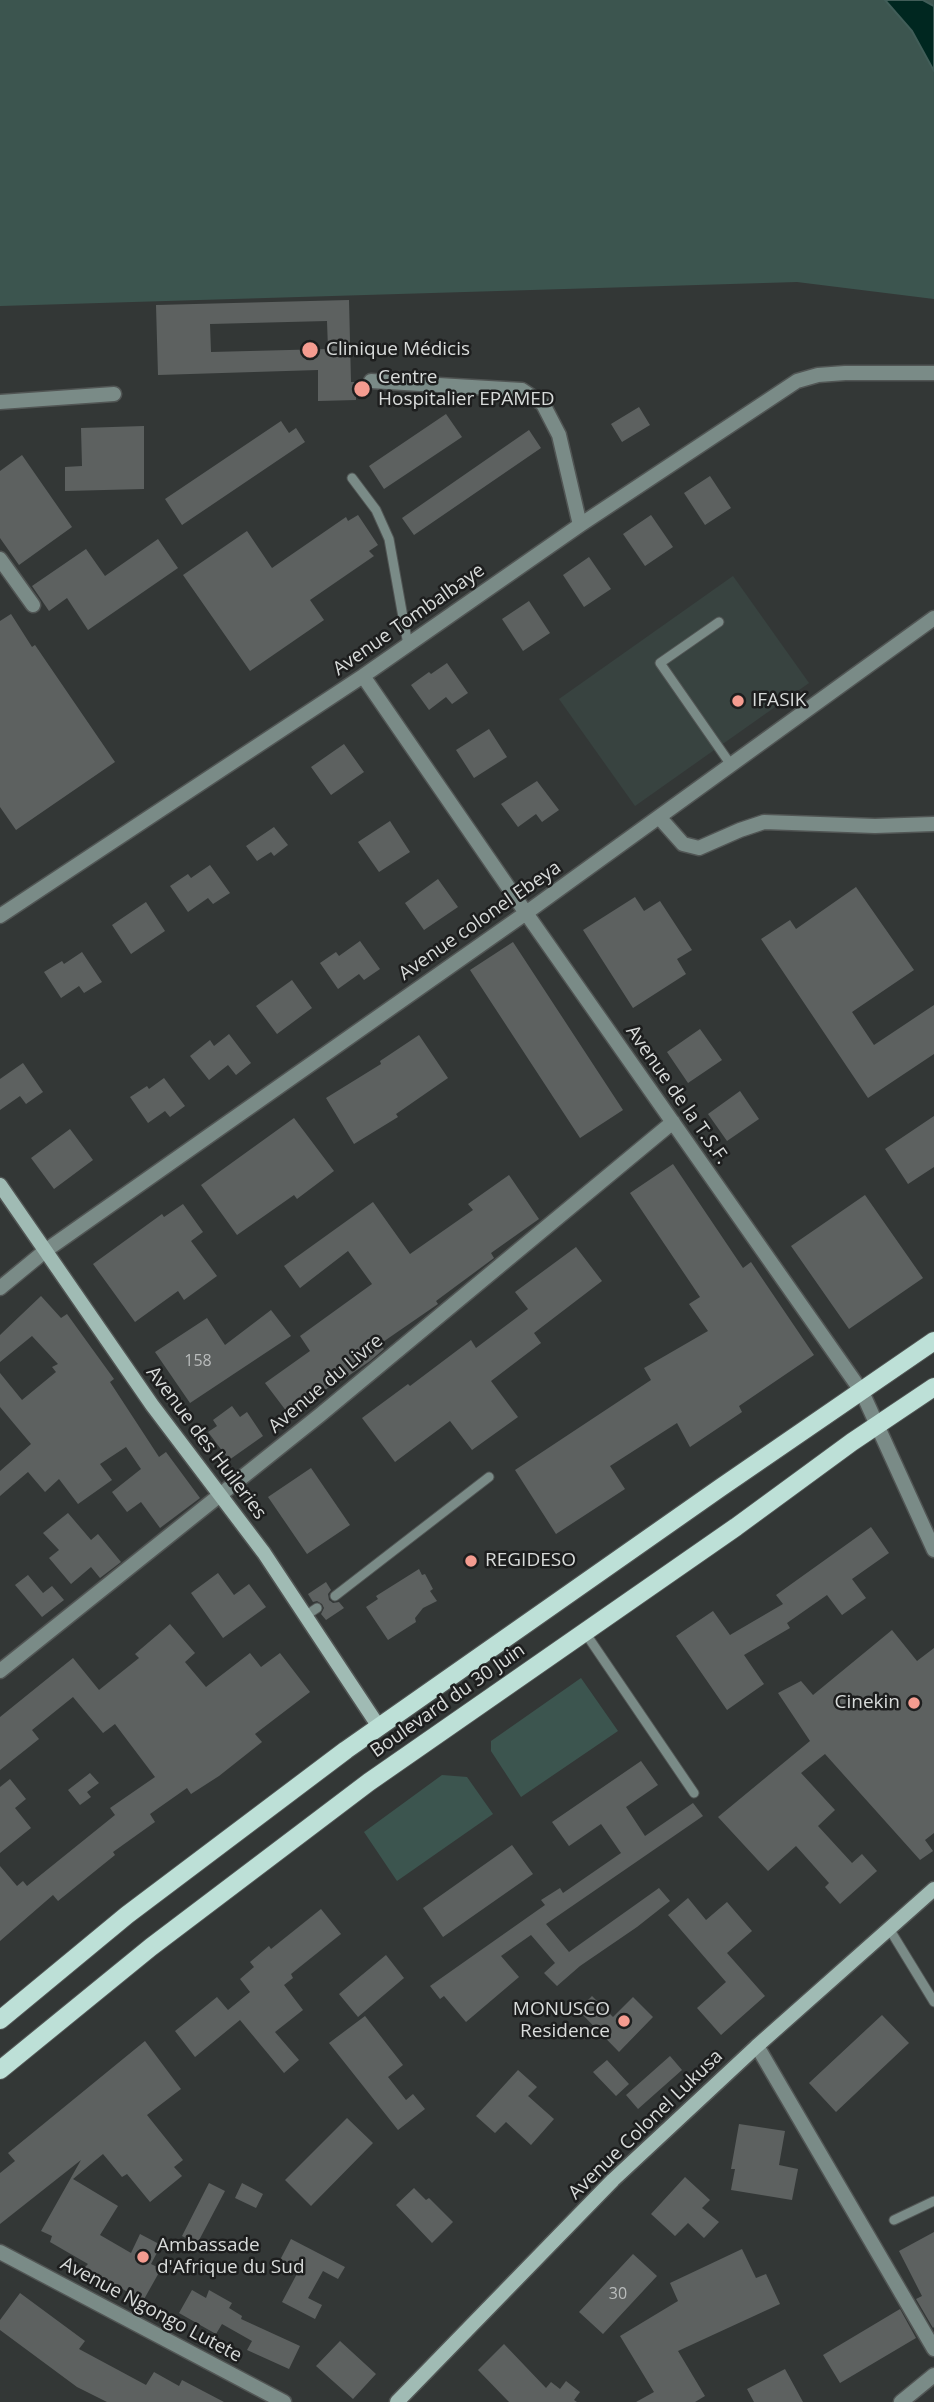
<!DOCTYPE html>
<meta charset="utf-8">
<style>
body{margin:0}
canvas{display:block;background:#333736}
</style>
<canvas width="934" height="2402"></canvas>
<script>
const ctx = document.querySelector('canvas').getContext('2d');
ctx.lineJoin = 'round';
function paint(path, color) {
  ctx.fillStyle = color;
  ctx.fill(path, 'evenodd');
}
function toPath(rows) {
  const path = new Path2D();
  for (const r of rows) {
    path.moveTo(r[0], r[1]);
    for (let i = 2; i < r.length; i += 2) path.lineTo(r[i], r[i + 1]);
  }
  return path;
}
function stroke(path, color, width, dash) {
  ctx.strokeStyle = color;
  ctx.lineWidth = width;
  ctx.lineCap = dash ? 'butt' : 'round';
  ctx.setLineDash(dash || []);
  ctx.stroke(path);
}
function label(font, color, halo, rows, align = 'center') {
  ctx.font = font + ' "Open Sans",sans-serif';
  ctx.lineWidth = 5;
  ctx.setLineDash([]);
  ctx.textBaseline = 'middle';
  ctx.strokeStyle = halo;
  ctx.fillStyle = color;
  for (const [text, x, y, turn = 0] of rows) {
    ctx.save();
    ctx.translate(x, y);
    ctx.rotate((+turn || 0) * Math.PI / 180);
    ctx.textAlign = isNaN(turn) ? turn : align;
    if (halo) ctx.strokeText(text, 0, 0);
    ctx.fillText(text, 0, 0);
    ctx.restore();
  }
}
paint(toPath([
 [733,576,809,683,635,806,559,699]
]), '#384340');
paint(toPath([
 [0,0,934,0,934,299,797,282,0,306],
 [581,1678,618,1731,521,1797,491,1751,491,1741],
 [442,1775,467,1777,493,1814,397,1881,364,1832]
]), '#3c554f');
const water = toPath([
 [885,0,923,0,934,6,934,71,912,31,885,0]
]);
paint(water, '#002720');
stroke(water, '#415d58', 2);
paint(toPath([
 [349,300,351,382,356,382,356,400,318,401,318,370,158,375,156,305],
 [327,321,328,349,211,352,210,324],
 [639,407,650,425,622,442,611,424],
 [446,414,462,437,384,489,369,466],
 [281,421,289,433,296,428,305,442,182,525,165,499],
 [144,426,144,489,65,491,65,467,82,466,81,428],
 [529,430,541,448,414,535,402,518],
 [22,455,72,527,19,565,0,538,0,471],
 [710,476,731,508,705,525,684,493],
 [358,515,378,545,369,551,374,556,310,600,324,620,250,671,183,575,247,531,272,568,346,517,348,521],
 [651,515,673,547,645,566,623,534],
 [158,539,178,568,88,630,67,598,49,611,32,586,86,549,105,576],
 [589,557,611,589,584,607,563,575],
 [529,601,550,633,523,651,502,619],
 [11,614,32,647,35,645,115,762,16,830,0,807,0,621],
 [447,663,468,693,452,704,446,697,429,710,411,685,429,672,431,674],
 [489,729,507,757,474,778,456,750],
 [344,744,364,772,331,795,311,767],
 [537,781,559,810,542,822,536,814,518,827,501,804],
 [390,821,410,852,379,872,358,842],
 [274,827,288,845,274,856,271,852,257,861,246,846],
 [210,865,230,893,213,904,208,898,188,912,170,886,188,874,191,878],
 [438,879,458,907,424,930,405,903],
 [856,887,914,970,852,1012,874,1045,934,1005,934,1054,868,1098,761,939,790,920,796,929],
 [635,897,644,911,660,901,692,950,677,959,686,974,633,1008,583,930],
 [146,902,165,931,131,954,112,925],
 [360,941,380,969,364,980,359,974,338,989,320,963,336,952,339,956],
 [513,942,623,1110,580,1138,470,970],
 [82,952,102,982,84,993,79,986,61,998,44,972,62,961,64,964],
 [292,980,312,1008,277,1034,256,1006],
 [700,1029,722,1060,688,1083,667,1052],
 [229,1034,251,1063,236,1075,228,1065,209,1080,190,1056,210,1040,214,1046],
 [419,1035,448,1078,396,1114,398,1117,354,1144,326,1098,381,1064,380,1061],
 [23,1063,43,1092,26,1104,20,1096,0,1110,0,1079],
 [164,1078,185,1106,170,1117,165,1111,148,1123,130,1097,147,1086,149,1089],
 [740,1091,759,1119,727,1141,708,1114],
 [934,1116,934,1167,908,1184,885,1149],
 [294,1118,334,1171,297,1199,294,1195,237,1235,201,1185],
 [70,1129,93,1160,54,1189,31,1158],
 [673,1164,743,1268,751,1262,814,1355,739,1406,742,1412,690,1447,677,1423,610,1466,625,1489,556,1534,515,1470,651,1380,644,1368,708,1331,689,1304,700,1297,630,1193],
 [509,1175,539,1219,491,1253,494,1258,436,1301,438,1304,380,1344,384,1349,370,1361,341,1381,340,1379,290,1416,265,1383,310,1351,300,1336,372,1284,348,1251,300,1288,284,1266,373,1202,410,1254,473,1210,468,1204],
 [865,1195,923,1278,849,1329,791,1246],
 [183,1204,203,1232,191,1241,217,1276,184,1300,178,1291,135,1322,93,1264,162,1214,164,1217],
 [576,1247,602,1281,534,1333,541,1343,491,1381,518,1417,472,1450,450,1421,395,1462,362,1418,408,1384,410,1386,471,1340,476,1348,528,1309,515,1292],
 [41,1296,61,1318,67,1314,114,1379,110,1382,159,1457,166,1452,200,1498,160,1528,141,1502,127,1512,112,1492,141,1469,126,1447,100,1464,112,1480,78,1504,59,1479,45,1492,28,1472,0,1496,0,1471,31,1444,0,1407,0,1373,22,1400,56,1372,52,1367,58,1364,32,1336,0,1362,0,1335],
 [271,1310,291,1336,190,1403,155,1352,207,1318,225,1345],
 [232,1406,240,1417,247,1412,263,1436,229,1460,208,1432,217,1426,213,1420],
 [311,1468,350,1525,307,1554,268,1497],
 [68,1513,91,1540,98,1534,121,1562,100,1578,91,1567,71,1584,49,1558,59,1550,43,1533],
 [871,1527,889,1553,852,1579,866,1598,842,1615,827,1595,787,1623,790,1628,744,1655,764,1684,727,1710,676,1636,713,1611,730,1635,783,1604,776,1595],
 [419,1569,422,1575,425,1574,433,1589,430,1591,437,1601,423,1608,415,1618,416,1622,388,1640,366,1607,378,1599,376,1596],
 [218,1573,234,1595,249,1584,266,1607,223,1638,191,1593],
 [28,1575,43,1593,52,1586,64,1600,42,1617,15,1585],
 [326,1582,331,1590,328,1594,329,1600,333,1603,339,1602,344,1608,326,1620,321,1614,324,1608,322,1604,317,1601,313,1602,308,1594],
 [170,1624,195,1653,185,1662,206,1687,250,1653,261,1667,280,1653,310,1692,255,1734,262,1742,219,1776,191,1794,187,1788,150,1814,155,1822,113,1852,115,1855,58,1901,53,1895,0,1941,0,1866,17,1886,23,1881,27,1886,115,1815,110,1808,155,1777,115,1724,103,1733,73,1697,32,1730,39,1739,0,1770,0,1717,73,1658,99,1690,139,1658,135,1654],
 [892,1630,917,1661,934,1648,934,1833,925,1840,933,1851,920,1860,825,1754,801,1773,835,1810,818,1826,852,1863,862,1854,877,1871,840,1904,825,1887,829,1883,796,1846,768,1871,718,1817,810,1741,778,1693,801,1681,813,1695],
 [641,1761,658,1785,626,1807,645,1836,693,1803,703,1816,546,1924,569,1952,659,1888,670,1901,637,1927,580,1966,557,1986,544,1973,555,1963,531,1935,501,1956,519,1977,466,2022,444,1996,440,1999,430,1986,545,1905,541,1900,560,1888,563,1893,621,1853,601,1824,569,1846,552,1822],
 [90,1773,99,1783,87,1792,91,1797,80,1805,68,1790],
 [10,1779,26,1799,15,1808,31,1828,0,1853,0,1787],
 [512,1845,533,1874,443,1937,423,1908],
 [688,1898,706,1920,727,1902,752,1931,727,1953,765,1996,721,2035,697,2008,726,1982,668,1915],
 [321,1909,341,1934,291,1974,293,1978,284,1985,303,2010,275,2032,299,2060,284,2073,240,2020,195,2057,175,2031,217,1997,228,2010,250,1992,240,1979,254,1967,250,1962,269,1946,271,1949],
 [386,1955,404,1978,358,2017,339,1994],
 [592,1996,613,2017,633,1997,653,2017,619,2052,578,2010],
 [882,2015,909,2043,836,2112,809,2083],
 [365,2016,403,2065,388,2077,406,2100,413,2094,425,2109,398,2130,329,2043],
 [145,2041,181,2089,147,2115,183,2160,174,2167,182,2176,150,2202,127,2174,122,2177,103,2154,73,2179,118,2206,100,2235,131,2253,140,2234,161,2245,151,2264,161,2269,143,2301,85,2267,88,2264,50,2242,52,2236,41,2231,81,2160,0,2224,0,2173,15,2161,8,2153],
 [670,2056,682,2070,638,2109,626,2095],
 [607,2060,629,2084,616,2096,593,2072],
 [518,2070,537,2087,528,2096,554,2119,531,2145,506,2122,495,2133,476,2116],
 [347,2118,373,2143,311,2206,285,2180],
 [739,2124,785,2131,779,2165,798,2169,792,2200,731,2190,735,2169,731,2169],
 [685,2177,710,2200,702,2208,719,2222,704,2238,688,2223,675,2236,651,2214],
 [209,2183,225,2191,197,2244,182,2236],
 [242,2183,263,2194,256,2208,235,2198],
 [414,2188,426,2200,429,2198,453,2222,432,2243,396,2205],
 [934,2232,934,2327,933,2328,916,2299,922,2296,899,2251],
 [291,2239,345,2267,338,2279,323,2271,308,2298,322,2305,315,2319,282,2302,299,2270,280,2260],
 [742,2249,756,2278,766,2274,780,2304,678,2351,705,2396,695,2402,636,2402,654,2392,620,2336,678,2301,670,2283],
 [633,2254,657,2276,603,2334,579,2312],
 [192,2290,206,2298,209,2290,232,2303,229,2308,242,2316,241,2319,300,2346,289,2369,247,2350,252,2341,222,2324,216,2334,179,2313],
 [20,2293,85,2341,79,2349,146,2385,154,2372,179,2386,182,2380,224,2402,107,2402,77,2387,0,2330,0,2320],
 [900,2309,916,2338,840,2383,823,2355],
 [340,2341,376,2374,353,2399,316,2366],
 [504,2344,546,2388,551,2382,560,2389,566,2381,580,2392,574,2400,577,2402,509,2402,478,2370],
 [785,2369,803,2402,754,2402,747,2389]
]), '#5d6160');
const service = toPath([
 [352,478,376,510,389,539,408,645],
 [719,622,660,663,731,765],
 [335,1596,489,1477],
 [305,1616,317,1608],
 [584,1631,694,1793],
 [890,1930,934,2002],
 [894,2220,934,2201]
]);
const minor = toPath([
 [371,381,522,390,543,404,559,435,580,525],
 [0,402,114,394],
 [0,559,33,605],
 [363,676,526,913,862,1392,934,1550],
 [659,817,683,844,699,848,740,830,764,822,875,826,934,824],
 [0,916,363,676,580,525,797,381,818,375,845,373,934,373],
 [45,1251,526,913,934,618],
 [0,1671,320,1415,673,1122],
 [757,2046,934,2349],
 [0,2252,284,2402],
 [901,2402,934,2375]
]);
const tertiary = toPath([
 [0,1288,45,1251]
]);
const secondary = toPath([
 [0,1185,152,1405,264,1553,379,1727],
 [397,2402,613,2180,757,2046,934,1889]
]);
const primary = toPath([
 [0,2020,127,1915,346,1750,720,1488,934,1341],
 [0,2070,151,1947,369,1782,736,1527,852,1442,934,1387]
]);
stroke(service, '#515554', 11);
stroke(minor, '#515554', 17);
stroke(tertiary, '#515554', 17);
stroke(secondary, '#515554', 17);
stroke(primary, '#515554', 20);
stroke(service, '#7a8b87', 9);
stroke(minor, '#7a8b87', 14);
stroke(tertiary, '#7a8b87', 14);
stroke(secondary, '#a0bbb4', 14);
stroke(primary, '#bde0d7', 18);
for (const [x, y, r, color] of [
 [310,350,9,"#f59c90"],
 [362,389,9,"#f59c90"],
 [738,701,7,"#f59c90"],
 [471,1561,7,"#f59c90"],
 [914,1703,7,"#f59c90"],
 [624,2021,7,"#f59c90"],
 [143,2257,7,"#f59c90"]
]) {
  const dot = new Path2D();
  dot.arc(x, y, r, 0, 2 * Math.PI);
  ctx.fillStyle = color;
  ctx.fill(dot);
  stroke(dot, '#1d1e1e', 2.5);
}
label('16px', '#b9bcbc', null, [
 ["158",198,1361],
 ["30",618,2294]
]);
label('19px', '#d8dbda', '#1d1e1e', [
 ["Clinique Médicis",326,350],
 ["Centre",378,378],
 ["Hospitalier EPAMED",378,400],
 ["IFASIK",752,701],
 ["REGIDESO",485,1561],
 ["Cinekin",900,1703,"right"],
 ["MONUSCO",610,2010,"right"],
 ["Residence",610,2032,"right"],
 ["Ambassade",157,2246],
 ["d'Afrique du Sud",157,2268]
], 'left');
label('19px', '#d8dbda', '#1d1e1e', [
 ["Avenue Tombalbaye",409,620,-35],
 ["Avenue colonel Ebeya",480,921,-35],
 ["Avenue de la T.S.F.",677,1095,55],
 ["Avenue du Livre",326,1384,-40],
 ["Avenue des Huileries",206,1443,53],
 ["Boulevard du 30 Juin",448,1701,-35],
 ["Avenue Colonel Lukusa",646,2125,-44],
 ["Avenue Ngongo Lutete",151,2310,28]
]);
</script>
